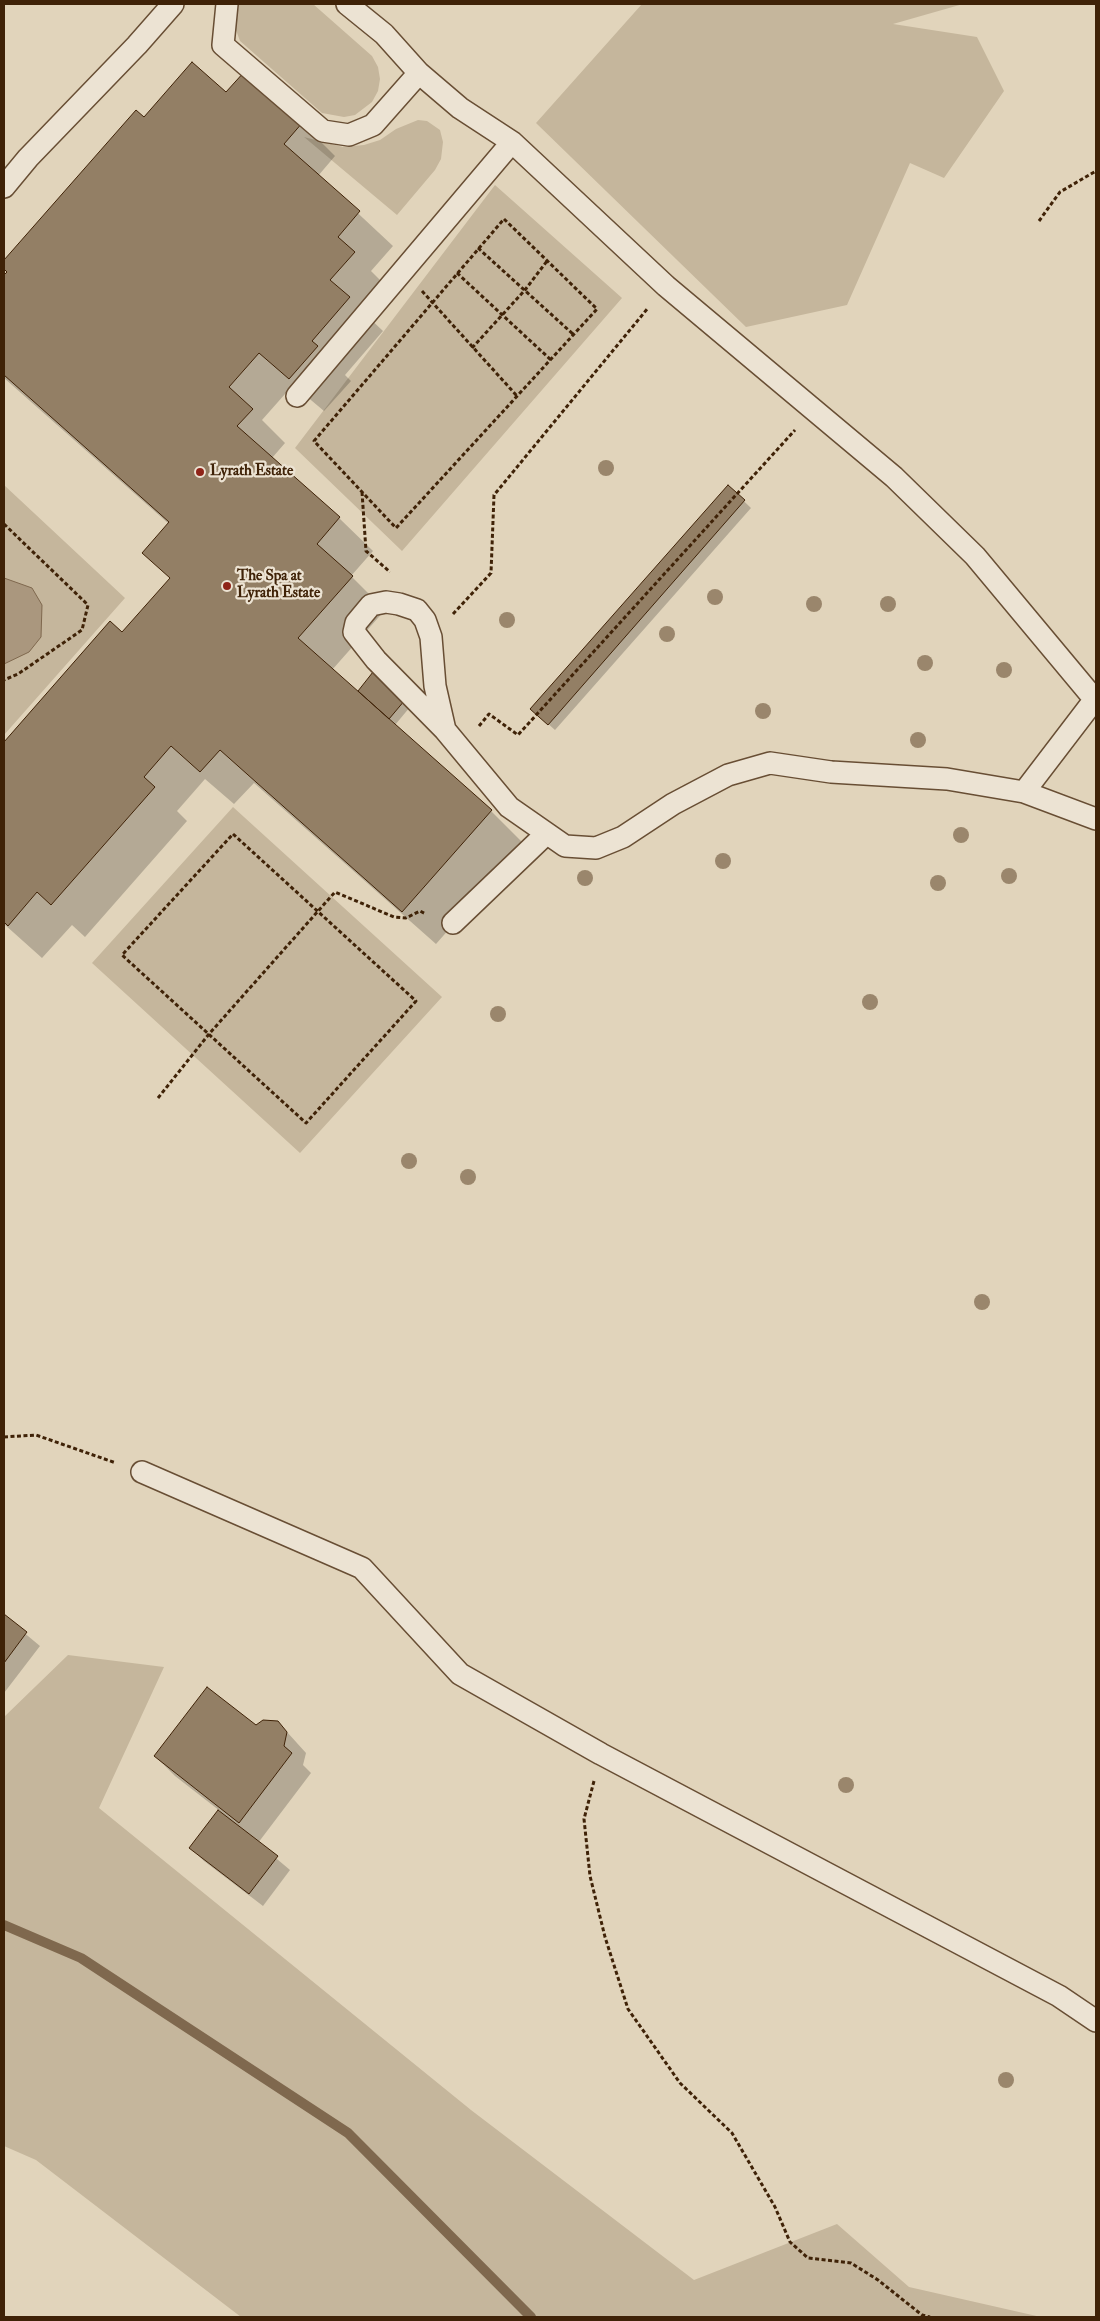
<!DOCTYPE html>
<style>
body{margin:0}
#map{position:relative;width:1100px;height:2321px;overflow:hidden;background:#e1d4bb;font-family:"IM FELL Double Pica",serif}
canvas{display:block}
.frame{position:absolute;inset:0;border:5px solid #3f2207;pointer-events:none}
</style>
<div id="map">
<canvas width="1100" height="2321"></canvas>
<div class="frame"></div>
</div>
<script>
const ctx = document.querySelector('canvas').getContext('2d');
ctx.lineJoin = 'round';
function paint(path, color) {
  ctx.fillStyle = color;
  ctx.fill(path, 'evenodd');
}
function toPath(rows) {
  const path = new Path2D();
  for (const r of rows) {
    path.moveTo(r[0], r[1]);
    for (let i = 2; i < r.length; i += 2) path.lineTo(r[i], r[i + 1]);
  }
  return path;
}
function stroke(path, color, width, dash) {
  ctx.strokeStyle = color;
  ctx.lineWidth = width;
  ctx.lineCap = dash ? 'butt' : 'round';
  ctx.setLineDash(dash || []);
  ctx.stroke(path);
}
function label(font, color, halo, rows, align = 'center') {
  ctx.font = font + ' "IM FELL Double Pica",serif';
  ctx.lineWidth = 4.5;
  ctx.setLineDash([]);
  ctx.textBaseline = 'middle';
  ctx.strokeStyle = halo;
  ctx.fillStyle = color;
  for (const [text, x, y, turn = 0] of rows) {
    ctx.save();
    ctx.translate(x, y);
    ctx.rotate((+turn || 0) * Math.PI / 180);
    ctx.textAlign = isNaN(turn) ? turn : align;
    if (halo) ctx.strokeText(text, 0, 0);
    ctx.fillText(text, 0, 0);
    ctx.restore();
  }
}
paint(toPath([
 [238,4,313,4,372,56,378,67,380,79,378,91,372,102,355,115,344,117,322,113,240,41,236,30,235,19],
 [642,4,963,4,893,24,977,37,1004,91,944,178,910,163,847,305,746,327,536,123],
 [418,120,427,121,440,130,443,142,441,159,435,170,397,215,304,137,343,147,364,145,380,140,396,129],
 [495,185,622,298,402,551,295,448],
 [4,485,125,598,4,735],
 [233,807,442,997,300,1153,92,963],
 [68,1655,164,1667,99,1808,471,2110,694,2280,837,2224,909,2287,1041,2317,241,2317,36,2160,4,2146,4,1717]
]), '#c5b69c');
const water = toPath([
 [4,578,32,588,42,605,41,637,29,652,4,664,4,578]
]);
paint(water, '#aa977e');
stroke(water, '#7f684e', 1);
paint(toPath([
 [226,94,302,123,335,156,318,176,393,246,371,271,387,287,364,313,383,331,345,375,351,381,324,411,293,385,262,420,285,443,272,458,339,518,373,551,351,576,385,610,332,670,366,700,374,674,410,707,395,725,491,811,524,844,436,944,254,783,234,804,205,779,177,811,187,821,85,937,72,925,42,958,4,924,4,744,110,623,122,634,171,579,144,552,169,524,4,378,4,277,9,272,4,267,4,262,136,112,144,119],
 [728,486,751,508,555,730,538,715],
 [4,1616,40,1646,4,1693],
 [278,1722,306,1753,303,1765,311,1773,258,1843,290,1870,263,1906,204,1861,191,1848,220,1811,175,1776,155,1756]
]), '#0003');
stroke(toPath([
 [4,1925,81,1958,348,2133,531,2317]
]), '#7f684e', 10);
const building = toPath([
 [192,62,226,92,245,71,303,122,284,144,360,211,338,237,355,252,330,280,350,297,312,341,318,346,289,379,259,353,229,387,253,409,237,426,340,517,317,544,353,576,298,638,492,810,402,912,220,750,200,772,171,746,144,777,155,787,51,905,37,892,8,926,4,922,4,742,110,621,122,632,170,578,142,553,169,522,4,375,4,275,7,272,4,269,4,260,136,110,144,117,192,62],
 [728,485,745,500,548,725,530,709,728,485],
 [373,672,405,700,389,719,358,691,373,672],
 [4,1614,27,1632,4,1663,4,1614],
 [207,1687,256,1725,263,1720,278,1721,287,1732,284,1746,292,1753,239,1823,154,1756,207,1687],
 [218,1810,278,1856,249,1894,189,1848,218,1810]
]);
paint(building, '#937f65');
stroke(building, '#3f2207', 1);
const service = toPath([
 [227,4,223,45,323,131,349,135,373,125,419,73],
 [347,4,384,34,419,73,460,108,512,142,666,286,894,477,975,556,1096,701],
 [4,187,28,158,137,45,173,4],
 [297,396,512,142],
 [445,730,435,686,431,637,425,620,417,610,399,604,386,602,371,605,356,623,354,632,376,660,445,730,509,807,565,846,596,848,623,837,673,804,728,775,770,763,831,772,947,779,1024,792,1096,819],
 [1024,792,1095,699],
 [453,923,546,834],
 [142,1472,362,1568,460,1674,601,1754,1059,1996,1096,2021]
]);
stroke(service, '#684e34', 24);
stroke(toPath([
 [504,219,597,309,396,528,314,441,504,219],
 [1039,221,1060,192,1096,171],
 [478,248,574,335],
 [457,273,551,360],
 [422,291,517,396],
 [472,348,525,290,547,261],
 [362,492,366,551,390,572],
 [4,524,88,605,82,630,18,674,4,680],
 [453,614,491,573,494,495,648,308],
 [479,726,489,714,518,735,795,430],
 [233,834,416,1001,306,1123,122,955,233,834],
 [158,1098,209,1034,335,892,394,917,406,918,420,911,426,914],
 [4,1437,36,1435,116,1463],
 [594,1781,584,1819,590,1876,605,1937,628,2009,680,2083,732,2133,775,2207,790,2242,808,2258,851,2263,878,2280,922,2315,930,2317]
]), '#3f2207', 3, [4, 2.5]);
stroke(service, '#ece3d3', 21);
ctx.fillStyle = '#9a866c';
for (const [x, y] of [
 [606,468],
 [715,597],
 [814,604],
 [888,604],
 [507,620],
 [667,634],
 [925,663],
 [1004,670],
 [763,711],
 [918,740],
 [961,835],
 [723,861],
 [1009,876],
 [585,878],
 [938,883],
 [870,1002],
 [498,1014],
 [409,1161],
 [468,1177],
 [982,1302],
 [846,1785],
 [1006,2080]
]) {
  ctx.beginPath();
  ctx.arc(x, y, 8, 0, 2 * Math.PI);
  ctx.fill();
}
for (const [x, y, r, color] of [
 [200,472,5,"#8f2418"],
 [227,586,5,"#8f2418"]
]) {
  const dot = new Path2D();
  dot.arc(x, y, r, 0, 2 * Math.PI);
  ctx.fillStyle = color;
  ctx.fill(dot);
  stroke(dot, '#ece3d3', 2);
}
label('bold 15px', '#3f2207', '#ece3d3', [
 ["Lyrath Estate",210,472],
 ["The Spa at",237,577],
 ["Lyrath Estate",237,594]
], 'left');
</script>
